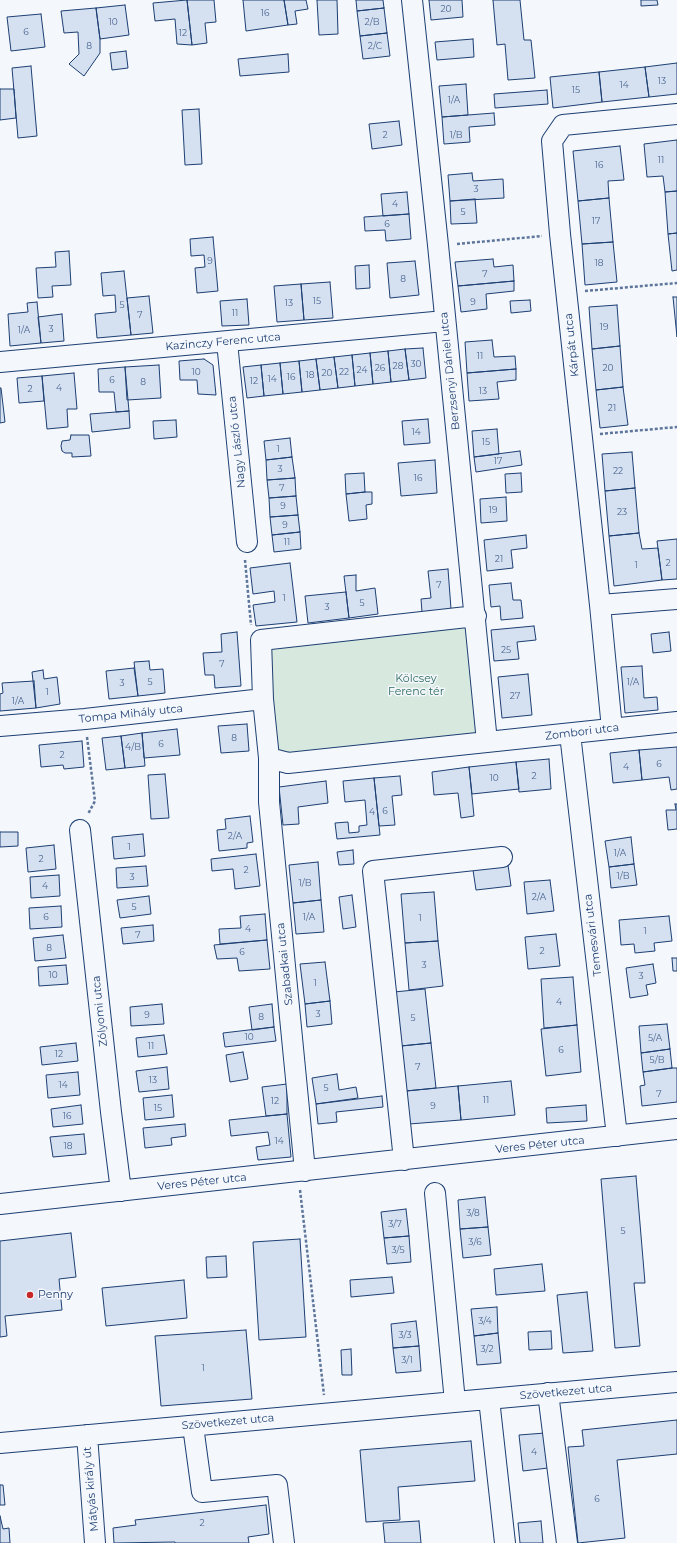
<!DOCTYPE html>
<meta charset="utf-8">
<style>
body{margin:0}
canvas{display:block;background:#f4f7fb}
</style>
<canvas width="677" height="1543"></canvas>
<script>
const ctx = document.querySelector('canvas').getContext('2d');
ctx.lineJoin = 'round';
function paint(path, color) {
  ctx.fillStyle = color;
  ctx.fill(path, 'evenodd');
}
function toPath(rows) {
  const path = new Path2D();
  for (const r of rows) {
    path.moveTo(r[0], r[1]);
    for (let i = 2; i < r.length; i += 2) path.lineTo(r[i], r[i + 1]);
  }
  return path;
}
function stroke(path, color, width, dash) {
  ctx.strokeStyle = color;
  ctx.lineWidth = width;
  ctx.lineCap = dash ? 'butt' : 'round';
  ctx.setLineDash(dash || []);
  ctx.stroke(path);
}
function label(font, color, halo, rows, align = 'center') {
  ctx.font = font + ' Montserrat,sans-serif';
  ctx.lineWidth = 3;
  ctx.setLineDash([]);
  ctx.textBaseline = 'middle';
  ctx.strokeStyle = halo;
  ctx.fillStyle = color;
  for (const [text, x, y, turn = 0] of rows) {
    ctx.save();
    ctx.translate(x, y);
    ctx.rotate((+turn || 0) * Math.PI / 180);
    ctx.textAlign = isNaN(turn) ? turn : align;
    if (halo) ctx.strokeText(text, 0, 0);
    ctx.fillText(text, 0, 0);
    ctx.restore();
  }
}
const green = toPath([
 [476,616,487,742,290,756,274,750,261,640,476,616]
]);
paint(green, '#d7e8df');
stroke(green, '#687fa3', 1);
const building = toPath([
 [187,0,214,0,216,22,205,23,207,43,192,45,187,0],
 [187,0,192,45,177,44,175,19,155,21,153,3,187,0],
 [243,0,284,0,288,25,246,31,243,0],
 [284,0,306,0,308,9,295,11,297,24,288,25,284,0],
 [317,0,337,0,338,34,319,35,317,0],
 [356,0,383,0,384,8,357,11,356,0],
 [429,0,462,0,463,17,431,20,429,0],
 [493,0,520,0,524,40,531,40,535,78,508,80,505,44,497,45,493,0],
 [641,0,657,0,658,5,641,6,641,0],
 [125,5,129,35,100,39,96,8,125,5],
 [96,8,100,39,100,53,84,76,69,64,79,54,78,32,64,33,61,11,96,8],
 [384,8,387,33,360,36,357,11,384,8],
 [41,14,45,47,11,51,7,17,41,14],
 [387,33,390,56,363,59,360,36,387,33],
 [473,39,474,57,437,60,435,42,473,39],
 [126,51,128,68,112,70,110,53,126,51],
 [288,54,289,72,240,76,238,59,288,54],
 [677,63,677,94,649,97,645,67,677,63],
 [31,66,37,136,18,138,12,68,31,66],
 [645,67,649,97,602,102,599,72,645,67],
 [599,72,602,102,553,108,550,77,599,72],
 [466,84,468,115,442,117,439,86,466,84],
 [0,89,14,89,16,118,0,120,0,89],
 [547,90,548,104,495,108,494,94,547,90],
 [199,109,202,164,185,165,182,110,199,109],
 [494,113,495,125,469,127,470,142,444,144,442,117,494,113],
 [399,121,402,145,372,149,369,124,399,121],
 [677,140,677,191,665,192,663,176,647,177,644,144,677,140],
 [620,146,624,180,608,181,609,198,578,201,573,151,620,146],
 [472,173,473,181,503,179,504,198,450,201,448,175,472,173],
 [677,191,677,233,668,234,665,192,677,191],
 [407,192,409,214,383,216,381,194,407,192],
 [609,198,613,242,582,244,578,201,609,198],
 [475,199,477,223,451,224,450,201,475,199],
 [409,214,411,239,386,241,385,230,365,231,364,217,409,214],
 [677,233,677,270,672,271,668,234,677,233],
 [213,237,218,291,197,293,195,268,205,267,204,255,191,256,190,239,213,237],
 [613,242,617,282,585,285,582,244,613,242],
 [69,251,71,285,52,286,53,297,38,298,36,268,56,267,55,252,69,251],
 [493,259,494,267,513,265,514,281,458,286,455,262,493,259],
 [415,261,419,295,390,298,387,263,415,261],
 [369,265,370,288,356,289,355,266,369,265],
 [124,271,131,335,97,338,95,314,116,312,115,295,103,296,101,273,124,271],
 [514,281,514,291,486,294,487,309,461,312,458,286,514,281],
 [330,282,333,318,304,320,301,284,330,282],
 [301,284,304,320,277,322,274,286,301,284],
 [149,296,153,333,131,335,127,298,149,296],
 [673,297,677,297,677,337,673,297],
 [247,299,249,325,222,326,220,301,247,299],
 [530,300,531,311,511,313,510,301,530,300],
 [37,302,41,343,10,346,8,314,28,312,27,303,37,302],
 [617,305,620,346,592,349,589,307,617,305],
 [62,314,64,341,41,343,38,317,62,314],
 [492,340,494,357,515,356,516,369,467,373,465,342,492,340],
 [620,346,623,387,596,390,592,349,620,346],
 [423,348,426,378,409,380,405,349,423,348],
 [405,349,409,380,391,382,388,351,405,349],
 [388,351,391,382,373,384,370,353,388,351],
 [370,353,373,384,355,386,352,355,370,353],
 [352,355,355,386,338,388,334,357,352,355],
 [334,357,338,388,320,390,316,359,334,357],
 [204,359,213,365,216,395,198,394,197,380,180,380,179,361,204,359],
 [316,359,320,390,302,392,299,361,316,359],
 [299,361,302,392,283,394,280,363,299,361],
 [280,363,283,394,264,396,261,365,280,363],
 [159,365,161,398,127,400,125,367,159,365],
 [261,365,264,396,247,398,243,367,261,365],
 [125,367,129,411,116,412,114,392,99,392,98,369,125,367],
 [516,369,516,380,497,382,499,399,469,401,467,373,516,369],
 [74,373,77,409,67,409,68,427,47,429,42,376,74,373],
 [42,376,44,401,19,403,17,378,42,376],
 [623,387,628,425,600,428,596,390,623,387],
 [0,388,1,388,5,422,0,423,0,388],
 [129,411,130,428,92,432,90,414,129,411],
 [428,419,430,443,404,445,402,421,428,419],
 [176,420,177,437,154,439,153,421,176,420],
 [497,429,499,454,474,457,472,431,497,429],
 [71,435,89,435,91,456,72,457,72,453,65,453,62,451,61,446,62,441,70,440,71,435],
 [290,438,292,457,266,460,264,441,290,438],
 [520,451,522,465,476,472,474,457,520,451],
 [632,452,635,488,605,491,602,454,632,452],
 [292,457,295,478,267,480,266,460,292,457],
 [435,460,437,493,401,496,398,463,435,460],
 [364,473,365,492,346,494,345,474,364,473],
 [521,473,522,492,506,493,505,474,521,473],
 [295,478,296,496,269,498,267,480,295,478],
 [635,488,639,533,609,536,605,491,635,488],
 [365,492,372,492,372,504,366,505,367,519,349,521,346,494,365,492],
 [296,496,298,515,270,517,269,498,296,496],
 [506,497,507,521,481,523,480,499,506,497],
 [298,515,300,532,272,535,270,517,298,515],
 [300,532,301,549,274,552,272,535,300,532],
 [639,533,642,549,658,548,662,580,614,586,609,536,639,533],
 [526,535,527,548,511,550,513,568,487,571,484,540,526,535],
 [677,539,677,579,662,580,657,541,677,539],
 [290,563,297,622,256,626,253,605,275,602,274,591,253,594,250,568,290,563],
 [448,569,451,609,422,612,421,599,431,598,428,571,448,569],
 [356,575,356,591,375,588,378,614,349,618,344,576,356,575],
 [511,583,513,600,521,600,523,618,501,620,500,606,491,607,489,585,511,583],
 [346,592,349,618,308,623,305,596,346,592],
 [534,626,536,640,517,642,519,659,494,661,491,630,534,626],
 [237,632,241,686,215,688,214,675,205,675,203,653,222,652,221,634,237,632],
 [669,632,671,651,653,653,651,634,669,632],
 [149,661,150,670,163,669,165,693,138,696,134,662,149,661],
 [642,666,644,698,657,697,658,710,625,713,621,667,642,666],
 [134,668,138,696,109,699,106,671,134,668],
 [43,670,44,679,57,677,60,704,36,708,32,672,43,670],
 [528,674,532,715,502,718,498,677,528,674],
 [34,681,36,708,0,711,0,694,3,693,2,683,34,681],
 [247,724,249,751,221,753,218,726,247,724],
 [177,729,180,755,144,758,142,733,177,729],
 [142,733,145,766,125,768,121,736,142,733],
 [121,736,125,768,106,770,102,738,121,736],
 [82,741,84,767,64,769,63,765,41,767,39,745,82,741],
 [677,747,677,789,671,790,669,777,642,780,639,750,677,747],
 [639,750,642,780,613,783,610,753,639,750],
 [549,759,551,789,519,792,516,762,549,759],
 [516,762,519,789,472,794,469,767,516,762],
 [469,767,474,816,461,818,458,793,434,795,432,772,469,767],
 [165,774,169,818,151,819,148,775,165,774],
 [400,776,402,795,392,796,395,825,379,826,374,778,400,776],
 [374,778,380,835,337,839,335,823,348,822,349,833,359,832,359,826,367,825,365,800,345,802,343,781,374,778],
 [326,781,328,803,298,807,299,824,283,825,279,787,326,781],
 [675,804,677,804,677,829,668,830,666,810,676,810,675,804],
 [250,816,253,842,247,843,247,848,219,851,217,830,226,829,225,819,250,816],
 [0,832,18,832,18,846,0,847,0,832],
 [143,834,145,856,114,859,112,837,143,834],
 [631,837,634,864,609,867,605,841,631,837],
 [54,845,56,869,28,872,26,848,54,845],
 [353,850,354,864,339,865,337,852,353,850],
 [256,854,260,886,235,889,233,869,212,871,211,859,256,854],
 [318,862,321,900,293,903,289,865,318,862],
 [634,864,637,885,611,888,609,867,634,864],
 [508,865,511,886,476,890,473,870,508,865],
 [146,866,148,886,117,888,116,868,146,866],
 [59,875,60,896,31,898,30,877,59,875],
 [550,880,554,911,527,914,524,882,550,880],
 [434,892,438,941,405,943,401,894,434,892],
 [352,895,356,927,343,929,339,897,352,895],
 [149,896,151,914,120,918,117,900,149,896],
 [321,900,324,932,296,934,293,903,321,900],
 [61,906,62,927,30,929,29,908,61,906],
 [265,914,267,940,220,944,219,929,241,928,240,916,265,914],
 [669,916,672,941,654,943,655,951,635,953,634,944,621,945,619,920,669,916],
 [153,925,154,941,123,944,121,928,153,925],
 [556,934,560,966,528,969,525,937,556,934],
 [63,935,66,958,35,961,33,938,63,935],
 [267,940,270,969,239,971,237,958,217,959,214,945,267,940],
 [438,941,443,986,409,990,405,943,438,941],
 [672,958,677,958,677,971,673,971,672,958],
 [325,962,330,1001,305,1004,300,964,325,962],
 [653,964,656,983,646,985,648,995,630,998,626,968,653,964],
 [66,965,68,984,39,986,38,967,66,965],
 [573,977,577,1025,544,1028,541,979,573,977],
 [425,989,431,1043,401,1046,394,992,425,989],
 [330,1001,332,1024,307,1027,305,1004,330,1001],
 [162,1004,164,1024,131,1026,130,1007,162,1004],
 [272,1004,274,1027,252,1030,249,1007,272,1004],
 [667,1024,670,1049,641,1053,639,1026,667,1024],
 [577,1025,581,1072,546,1076,541,1029,577,1025],
 [274,1027,276,1041,225,1047,223,1033,274,1027],
 [164,1035,167,1054,138,1057,136,1038,164,1035],
 [76,1043,78,1061,42,1065,40,1047,76,1043],
 [431,1043,436,1088,406,1091,401,1046,431,1043],
 [670,1049,672,1068,643,1072,641,1053,670,1049],
 [243,1052,248,1079,230,1082,226,1055,243,1052],
 [167,1067,169,1089,139,1092,136,1071,167,1067],
 [672,1068,677,1068,677,1102,642,1106,640,1086,645,1085,643,1072,672,1068],
 [78,1072,80,1095,48,1098,46,1075,78,1072],
 [337,1074,339,1090,356,1087,358,1098,316,1104,312,1078,337,1074],
 [511,1081,515,1115,461,1120,458,1086,511,1081],
 [287,1084,287,1114,266,1116,262,1087,287,1084],
 [458,1086,461,1120,409,1124,406,1091,458,1086],
 [172,1095,174,1117,145,1120,143,1098,172,1095],
 [382,1096,383,1107,336,1112,337,1122,318,1124,316,1104,382,1096],
 [81,1105,83,1124,53,1127,51,1109,81,1105],
 [586,1105,587,1121,547,1123,546,1108,586,1105],
 [287,1114,291,1157,258,1160,256,1147,270,1145,268,1132,231,1136,229,1120,287,1114],
 [185,1124,186,1136,171,1138,172,1145,145,1148,143,1128,185,1124],
 [84,1134,86,1154,53,1157,50,1137,84,1134],
 [636,1176,645,1283,634,1283,640,1346,615,1348,601,1179,636,1176],
 [485,1197,488,1227,460,1229,458,1200,485,1197],
 [406,1209,409,1236,384,1238,381,1212,406,1209],
 [488,1227,491,1255,463,1258,460,1229,488,1227],
 [71,1233,76,1277,59,1279,62,1310,5,1316,7,1336,0,1337,0,1241,71,1233],
 [409,1236,411,1262,387,1264,384,1238,409,1236],
 [300,1239,306,1337,259,1340,253,1242,300,1239],
 [226,1256,227,1277,207,1278,206,1257,226,1256],
 [542,1264,545,1291,496,1295,494,1269,542,1264],
 [392,1277,394,1293,351,1297,350,1280,392,1277],
 [184,1280,187,1318,106,1326,102,1288,184,1280],
 [587,1292,593,1351,563,1353,557,1295,587,1292],
 [497,1307,498,1333,474,1336,471,1309,497,1307],
 [416,1321,419,1346,393,1348,391,1324,416,1321],
 [246,1330,252,1399,161,1406,155,1336,246,1330],
 [551,1331,552,1349,529,1350,528,1332,551,1331],
 [498,1333,501,1363,477,1365,474,1336,498,1333],
 [419,1346,421,1371,396,1373,393,1348,419,1346],
 [351,1349,352,1375,342,1375,341,1350,351,1349],
 [677,1420,677,1454,617,1460,625,1538,578,1543,568,1447,584,1446,582,1430,677,1420],
 [545,1433,548,1468,523,1471,519,1435,545,1433],
 [471,1441,475,1481,398,1487,400,1520,366,1522,360,1450,471,1441],
 [0,1485,3,1485,5,1505,0,1505,0,1485],
 [266,1505,269,1534,248,1537,249,1543,175,1543,175,1542,114,1543,113,1528,136,1525,135,1520,266,1505],
 [0,1516,3,1529,9,1528,10,1543,0,1543,0,1516],
 [419,1521,421,1543,385,1543,383,1523,419,1521],
 [541,1521,543,1543,520,1543,518,1523,541,1521]
]);
paint(building, '#d5e0f0');
stroke(building, '#1d3f73', 1);
const minor = toPath([
 [412,0,438,245,487,742],
 [677,114,563,125,552,141,560,234,600,605,677,599],
 [227,342,247,542],
 [0,362,445,321],
 [600,605,612,729],
 [476,616,261,640,263,699,269,758,288,763,677,722],
 [0,726,85,719,263,699],
 [570,734,617,1136],
 [269,758,269,802,305,1171],
 [80,830,111,1112,121,1191],
 [404,1160,373,871,502,857],
 [435,1193,455,1402],
 [0,1204,677,1129],
 [548,1393,567,1543],
 [489,1399,505,1543],
 [193,1426,202,1492,277,1485,284,1543],
 [87,1435,95,1543],
 [0,1443,677,1382]
]);
stroke(minor, '#1d3f73', 22);
stroke(toPath([
 [457,244,542,236],
 [585,291,677,283],
 [600,434,677,427],
 [245,560,251,625],
 [87,737,95,801,88,814],
 [300,1190,324,1395]
]), '#5e769c', 2.5, [3, 2]);
stroke(minor, '#f4f7fb', 20);
for (const [x, y, r, color] of [
 [30,1295,4,"#c62828"]
]) {
  const dot = new Path2D();
  dot.arc(x, y, r, 0, 2 * Math.PI);
  ctx.fillStyle = color;
  ctx.fill(dot);
  stroke(dot, '#f4f7fb', 1.5);
}
label('9px', '#4b6792', null, [
 ["20",446,9],
 ["16",265,13],
 ["10",113,22],
 ["2/B",372,22],
 ["6",26,32],
 ["12",183,33],
 ["8",89,46],
 ["2/C",375,46],
 ["13",662,81],
 ["14",624,85],
 ["15",576,90],
 ["1/A",454,100],
 ["2",385,135],
 ["1/B",456,135],
 ["11",661,160],
 ["16",599,165],
 ["3",476,189],
 ["4",395,204],
 ["5",463,212],
 ["17",596,221],
 ["6",387,224],
 ["9",210,261],
 ["18",599,263],
 ["7",485,274],
 ["8",403,279],
 ["15",317,301],
 ["9",473,302],
 ["13",289,303],
 ["5",122,305],
 ["11",235,313],
 ["7",140,315],
 ["19",604,327],
 ["3",51,329],
 ["1/A",24,330],
 ["11",480,356],
 ["30",416,364],
 ["28",398,366],
 ["26",380,368],
 ["20",608,368],
 ["24",362,370],
 ["10",196,372],
 ["22",344,372],
 ["20",327,373],
 ["18",310,375],
 ["16",291,377],
 ["14",272,379],
 ["6",112,380],
 ["12",254,381],
 ["8",143,382],
 ["4",59,388],
 ["2",30,389],
 ["13",483,391],
 ["21",612,408],
 ["14",416,432],
 ["15",486,442],
 ["1",278,449],
 ["17",498,461],
 ["3",280,469],
 ["22",618,471],
 ["16",418,478],
 ["7",282,488],
 ["9",283,506],
 ["19",493,510],
 ["23",622,512],
 ["9",285,525],
 ["11",287,542],
 ["21",499,559],
 ["2",668,563],
 ["1",636,565],
 ["7",439,585],
 ["1",284,598],
 ["5",362,603],
 ["3",327,607],
 ["25",506,650],
 ["7",222,664],
 ["5",150,682],
 ["1/A",633,682],
 ["3",122,683],
 ["1",47,692],
 ["27",515,696],
 ["1/A",18,701],
 ["8",234,738],
 ["6",161,744],
 ["4/B",133,747],
 ["2",62,755],
 ["6",659,764],
 ["4",626,767],
 ["2",534,776],
 ["10",494,778],
 ["6",385,811],
 ["4",372,812],
 ["2/A",235,836],
 ["1",129,847],
 ["1/A",620,853],
 ["2",41,859],
 ["2",246,870],
 ["1/B",623,876],
 ["3",132,877],
 ["1/B",305,883],
 ["4",45,886],
 ["2/A",539,897],
 ["5",134,907],
 ["6",46,917],
 ["1/A",309,917],
 ["1",420,918],
 ["4",248,929],
 ["1",645,931],
 ["7",138,935],
 ["8",49,948],
 ["2",542,951],
 ["6",242,952],
 ["3",424,965],
 ["10",53,975],
 ["3",641,976],
 ["1",315,983],
 ["4",559,1002],
 ["3",318,1014],
 ["9",147,1015],
 ["8",261,1017],
 ["5",413,1018],
 ["10",249,1037],
 ["5/A",655,1038],
 ["11",151,1046],
 ["6",561,1050],
 ["12",59,1054],
 ["5/B",657,1060],
 ["7",418,1067],
 ["13",153,1080],
 ["14",63,1085],
 ["5",326,1088],
 ["7",659,1094],
 ["11",486,1100],
 ["12",275,1101],
 ["9",433,1106],
 ["15",158,1108],
 ["16",67,1116],
 ["14",279,1141],
 ["18",68,1146],
 ["3/8",473,1213],
 ["3/7",395,1224],
 ["5",623,1231],
 ["3/6",475,1242],
 ["3/5",398,1250],
 ["3/4",485,1321],
 ["3/3",405,1335],
 ["3/2",487,1349],
 ["3/1",407,1360],
 ["1",203,1368],
 ["4",534,1452],
 ["6",597,1499],
 ["2",202,1523]
]);
label('11px', '#1d3f73', '#f4f7fb', [
 ["Kazinczy Ferenc utca",223,342,-5],
 ["Kárpát utca",572,345,-96],
 ["Berzsenyi Dániel utca",450,371,-96],
 ["Nagy László utca",237,442,-96],
 ["Tompa Mihály utca",131,714,-6],
 ["Zombori utca",582,732,-7],
 ["Temesvári utca",593,935,-97],
 ["Szabadkai utca",285,964,-96],
 ["Zólyomi utca",100,1011,-96],
 ["Veres Péter utca",540,1145,-6],
 ["Veres Péter utca",202,1182,-6],
 ["Szövetkezet utca",566,1392,-5],
 ["Szövetkezet utca",228,1422,-5],
 ["Mátyás király út",91,1489,-95]
]);
label('11px', '#2c6c60', '#f4f7fb', [
 ["Kölcsey",416,679],
 ["Ferenc tér",416,692]
]);
label('11px', '#1d3f73', '#f4f7fb', [
 ["Penny",38,1295]
], 'left');
</script>
